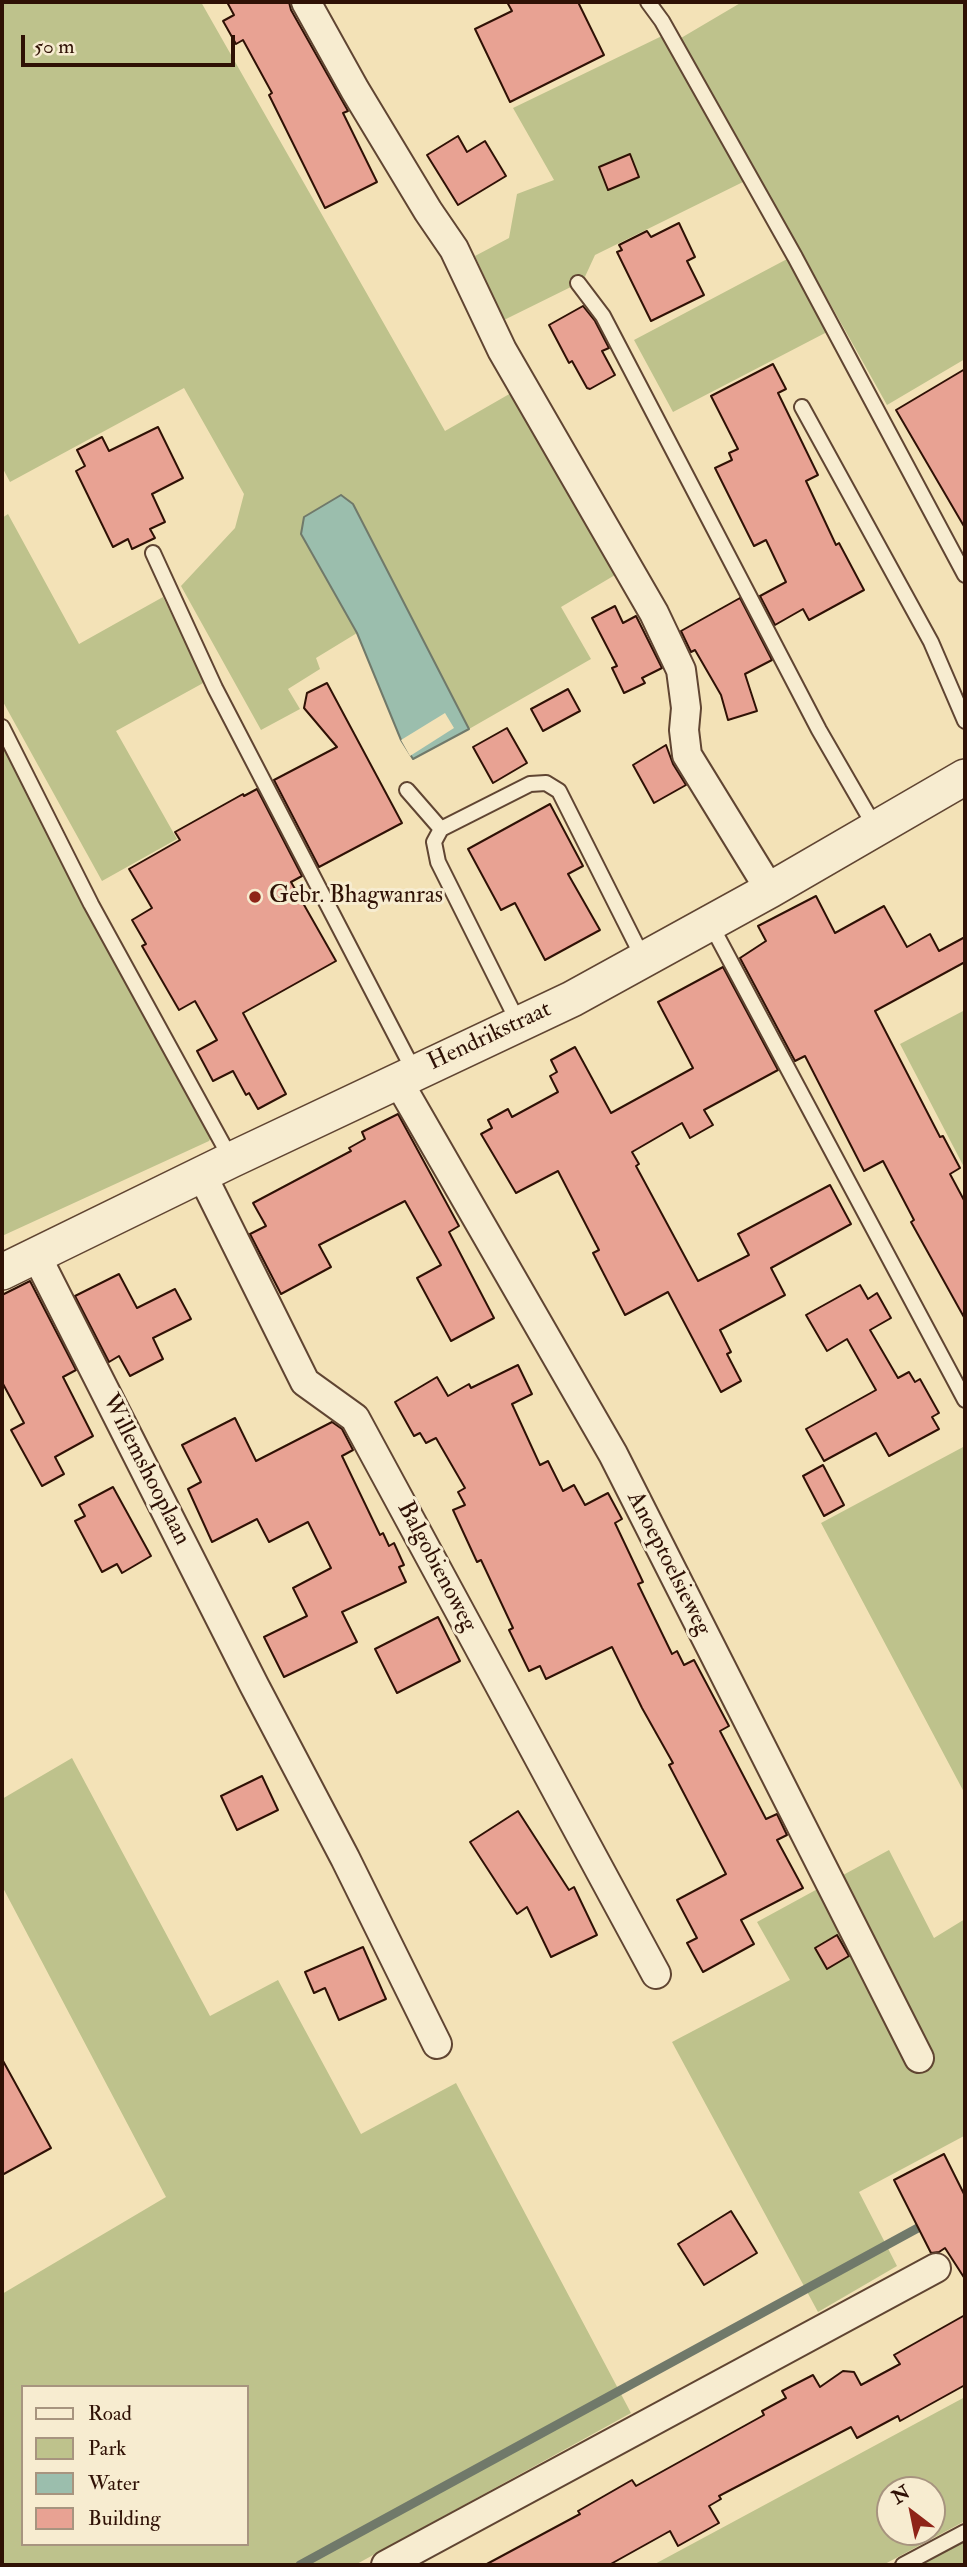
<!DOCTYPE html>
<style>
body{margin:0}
#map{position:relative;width:967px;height:2567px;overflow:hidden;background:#f3e2b7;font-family:"IM FELL Double Pica",serif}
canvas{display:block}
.frame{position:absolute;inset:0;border:4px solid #2f1105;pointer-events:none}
.legend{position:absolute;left:21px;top:2385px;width:228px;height:161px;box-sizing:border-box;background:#f7ecd0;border:2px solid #a7947f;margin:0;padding:9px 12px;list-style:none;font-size:21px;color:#2f1105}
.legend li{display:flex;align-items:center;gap:14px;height:35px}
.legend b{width:35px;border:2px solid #a7947f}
.north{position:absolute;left:876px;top:2476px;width:70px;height:70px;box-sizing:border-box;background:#f7ecd0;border:2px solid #a7947f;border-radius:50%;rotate:328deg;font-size:19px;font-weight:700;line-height:28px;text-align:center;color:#2f1105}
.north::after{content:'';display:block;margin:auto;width:24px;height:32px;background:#8f2418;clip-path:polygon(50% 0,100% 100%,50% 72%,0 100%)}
.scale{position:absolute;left:21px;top:35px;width:214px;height:32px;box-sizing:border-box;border:4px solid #2f1105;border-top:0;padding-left:9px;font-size:21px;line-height:24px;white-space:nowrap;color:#2f1105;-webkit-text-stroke:5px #f7ecd0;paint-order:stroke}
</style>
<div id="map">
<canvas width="967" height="2567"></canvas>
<div class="frame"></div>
<ul class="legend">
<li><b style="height:9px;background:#f7ecd0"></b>Road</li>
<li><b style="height:19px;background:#bec28c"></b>Park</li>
<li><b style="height:19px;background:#9bbead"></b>Water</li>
<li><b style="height:19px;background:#e8a293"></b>Building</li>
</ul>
<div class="north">N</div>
<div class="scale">50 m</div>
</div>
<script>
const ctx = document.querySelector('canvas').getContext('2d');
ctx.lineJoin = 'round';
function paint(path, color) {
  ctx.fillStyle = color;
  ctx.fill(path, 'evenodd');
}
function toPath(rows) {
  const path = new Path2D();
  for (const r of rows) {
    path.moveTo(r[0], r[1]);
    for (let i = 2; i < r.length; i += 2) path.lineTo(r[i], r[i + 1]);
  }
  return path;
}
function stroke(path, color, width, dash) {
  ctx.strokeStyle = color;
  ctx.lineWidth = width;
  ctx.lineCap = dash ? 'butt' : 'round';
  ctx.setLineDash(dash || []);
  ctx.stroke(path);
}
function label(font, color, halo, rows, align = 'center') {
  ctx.font = font + ' "IM FELL Double Pica",serif';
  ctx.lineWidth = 6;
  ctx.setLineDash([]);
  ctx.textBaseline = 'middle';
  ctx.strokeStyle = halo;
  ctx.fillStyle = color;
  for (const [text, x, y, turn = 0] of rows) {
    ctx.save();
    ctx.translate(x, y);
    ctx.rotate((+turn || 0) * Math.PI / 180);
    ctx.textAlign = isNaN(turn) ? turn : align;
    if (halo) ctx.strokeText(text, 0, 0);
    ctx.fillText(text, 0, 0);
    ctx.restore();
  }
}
paint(toPath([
 [2,2,201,2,445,431,525,385,637,562,561,607,591,659,469,729,353,504,341,495,301,534,357,633,316,658,320,669,288,689,300,709,261,730,181,586,235,528,244,494,184,388,10,482,2,467],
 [742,2,965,2,965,359,887,405,681,38],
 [664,35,745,181,595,255,583,281,504,320,475,256,509,238,517,194,554,180,513,108],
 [789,258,827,332,673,412,634,340],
 [8,514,79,644,163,597,205,682,116,731,177,839,102,881,2,700,2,518],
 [2,729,216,1128,209,1141,2,1236],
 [965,1010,965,1169,900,1044],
 [965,1446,965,1794,821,1523],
 [72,1758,210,2016,278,1980,361,2134,456,2083,631,2413,355,2565,2,2565,2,2294,166,2197,2,1886,2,1799],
 [23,2387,247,2387,247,2544,23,2544],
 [889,1850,934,1938,965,1919,965,2138,964,2136,859,2192,897,2266,818,2312,672,2042,790,1980,757,1922],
 [965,2397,965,2521,883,2565,653,2565],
 [890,2490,932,2490,932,2532,890,2532],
 [965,2537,965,2565,914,2565]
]), '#bec28c');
const water = toPath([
 [341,495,353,504,469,729,413,759,401,740,357,633,301,534,304,517,341,495]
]);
paint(water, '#9bbead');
stroke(water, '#70796a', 2);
paint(toPath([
 [445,713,454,728,410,756,401,740]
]), '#f3e2b7');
stroke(toPath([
 [300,2565,927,2223]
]), '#70796a', 9);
const building = toPath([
 [227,2,289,2,291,10,348,111,343,113,377,182,325,208,269,95,272,93,243,40,236,44,223,21,234,15,227,2],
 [507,2,578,2,604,55,510,102,475,29,512,11,507,2],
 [458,136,467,152,485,141,506,176,458,205,427,155,458,136],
 [630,154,639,177,608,190,599,167,630,154],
 [679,223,695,257,687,261,704,295,651,321,617,252,622,250,619,245,647,231,651,237,679,223],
 [583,306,595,321,609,348,602,351,615,375,590,389,587,388,572,361,569,363,549,325,583,306],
 [773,364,786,389,778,393,818,475,806,481,836,545,839,543,864,590,809,620,803,609,775,625,760,596,786,582,766,540,754,546,715,468,732,460,729,453,738,449,711,396,773,364],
 [965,369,965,528,896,410,965,369],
 [158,427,183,478,152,494,165,522,150,529,155,538,132,549,128,539,113,547,76,471,85,466,77,450,102,437,109,451,158,427],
 [740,598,772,660,745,674,757,711,728,720,721,695,695,650,691,652,681,631,740,598],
 [615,606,623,623,636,616,662,668,642,678,645,683,624,693,612,668,617,666,592,618,615,606],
 [327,683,402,823,319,867,274,780,337,747,304,708,307,693,327,683],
 [568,689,580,711,543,731,531,709,568,689],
 [507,728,527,763,493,783,473,747,507,728],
 [666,745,673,764,686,785,654,803,633,765,666,745],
 [257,789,302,876,291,882,336,961,243,1013,286,1094,258,1109,249,1093,246,1095,233,1071,213,1081,197,1051,217,1040,195,1001,179,1010,142,946,146,944,132,920,152,908,129,869,180,840,175,832,243,794,244,796,257,789],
 [550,804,583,866,568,874,600,930,545,960,515,903,501,910,468,849,550,804],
 [816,896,835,933,884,906,907,947,930,934,939,951,965,937,965,962,875,1011,940,1137,943,1136,960,1168,950,1174,965,1202,965,1319,911,1222,914,1220,883,1161,864,1171,805,1056,795,1061,740,958,766,941,758,926,816,896],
 [723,967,778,1070,704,1110,713,1125,690,1138,682,1123,632,1152,639,1164,636,1166,698,1281,749,1255,738,1234,830,1185,851,1224,771,1268,785,1295,720,1330,731,1352,727,1354,741,1381,721,1392,668,1292,625,1315,593,1253,599,1250,558,1171,516,1193,481,1134,492,1128,488,1120,508,1109,512,1117,558,1092,550,1076,557,1072,551,1060,575,1047,611,1113,693,1068,658,1002,723,967],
 [398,1114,459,1226,449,1232,494,1318,451,1341,417,1278,441,1265,405,1201,319,1245,331,1267,281,1294,250,1234,266,1226,253,1203,351,1151,349,1148,365,1139,362,1132,398,1114],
 [119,1274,137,1308,175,1289,191,1319,153,1338,163,1359,130,1376,119,1356,109,1362,75,1296,119,1274],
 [30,1281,76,1370,63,1377,93,1436,55,1457,64,1474,42,1486,11,1430,24,1423,2,1382,2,1295,30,1281],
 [860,1285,868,1299,877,1293,891,1318,870,1330,898,1378,909,1372,915,1382,920,1379,939,1413,932,1417,939,1429,889,1456,876,1433,824,1461,806,1429,876,1390,847,1339,827,1351,806,1315,860,1285],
 [518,1365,532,1394,512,1404,540,1465,548,1461,563,1491,574,1485,585,1505,608,1493,622,1519,615,1523,643,1582,638,1584,672,1654,677,1651,684,1665,694,1660,729,1726,720,1731,766,1819,777,1814,787,1835,777,1840,803,1888,741,1920,754,1944,703,1972,687,1943,697,1938,677,1900,726,1874,669,1765,673,1763,642,1708,612,1647,546,1679,540,1666,529,1671,509,1630,513,1628,481,1560,477,1562,453,1510,465,1505,458,1492,465,1488,436,1438,426,1443,420,1433,414,1436,395,1402,437,1377,448,1396,469,1384,471,1388,518,1365],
 [235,1418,256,1461,332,1422,342,1429,353,1450,342,1456,380,1535,383,1533,389,1546,394,1543,404,1565,399,1567,406,1582,342,1612,357,1642,284,1677,264,1637,307,1616,293,1588,331,1568,308,1522,269,1542,257,1519,212,1542,188,1489,201,1482,182,1445,235,1418],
 [823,1465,844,1505,824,1516,803,1476,823,1465],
 [113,1487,151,1556,122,1573,117,1564,102,1572,75,1521,85,1516,79,1505,113,1487],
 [438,1617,460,1661,397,1693,375,1649,438,1617],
 [262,1776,278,1810,237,1830,221,1796,262,1776],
 [518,1811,569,1890,574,1887,597,1935,551,1957,527,1907,517,1914,470,1842,518,1811],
 [837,1935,849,1956,827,1969,815,1948,837,1935],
 [363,1947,386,1999,339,2020,325,1988,314,1993,305,1972,363,1947],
 [2,2059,51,2148,2,2175,2,2059],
 [944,2154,965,2196,965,2279,945,2248,939,2252,931,2253,894,2180,944,2154],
 [731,2211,757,2253,704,2285,678,2244,731,2211],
 [965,2315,965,2385,900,2421,898,2416,857,2438,851,2427,719,2496,721,2499,709,2506,719,2523,678,2546,670,2531,609,2565,485,2565,580,2514,578,2511,632,2480,636,2486,764,2415,762,2411,786,2398,782,2391,813,2375,820,2387,843,2371,854,2372,861,2385,900,2364,894,2355,965,2315]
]);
paint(building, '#e8a293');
stroke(building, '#2f1105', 2);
const service = toPath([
 [648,2,662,21,795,257,965,575],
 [578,283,603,316,819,730,875,827],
 [802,407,931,642,965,721],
 [153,553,215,688,415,1073],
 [2,727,91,904,231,1159],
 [407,790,441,829],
 [710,923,965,1400],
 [519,1024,438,862,434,842,441,829,530,784,546,783,559,791,644,960],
 [903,2565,965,2532]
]);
const minor = toPath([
 [306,2,355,90,428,211,454,249,502,350,654,613,681,670,686,708,684,730,687,755,770,890],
 [398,1081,613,1454,919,2058],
 [202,1175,305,1382,355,1418,656,1974],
 [36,1255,254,1685,345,1858,437,2044],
 [386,2565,936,2268]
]);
const tertiary = toPath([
 [2,1272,231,1160,572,999,770,890,965,777]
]);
stroke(service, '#604532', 18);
stroke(minor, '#604532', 32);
stroke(tertiary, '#604532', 38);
stroke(service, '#f7ecd0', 14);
stroke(minor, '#f7ecd0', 28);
stroke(tertiary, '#f7ecd0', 35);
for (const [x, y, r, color] of [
 [255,897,7,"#8f2418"]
]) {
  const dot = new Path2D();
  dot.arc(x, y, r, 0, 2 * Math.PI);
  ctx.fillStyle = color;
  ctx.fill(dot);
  stroke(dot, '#f7ecd0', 2.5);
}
label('24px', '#2f1105', '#f7ecd0', [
 ["Gebr. Bhagwanras",269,897]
], 'left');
label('24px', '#2f1105', '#f7ecd0', [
 ["Hendrikstraat",490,1037,-25],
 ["Willemshooplaan",145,1470,63],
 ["Anoeptoelsieweg",668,1564,63],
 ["Balgobienoweg",436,1567,62]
]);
</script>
